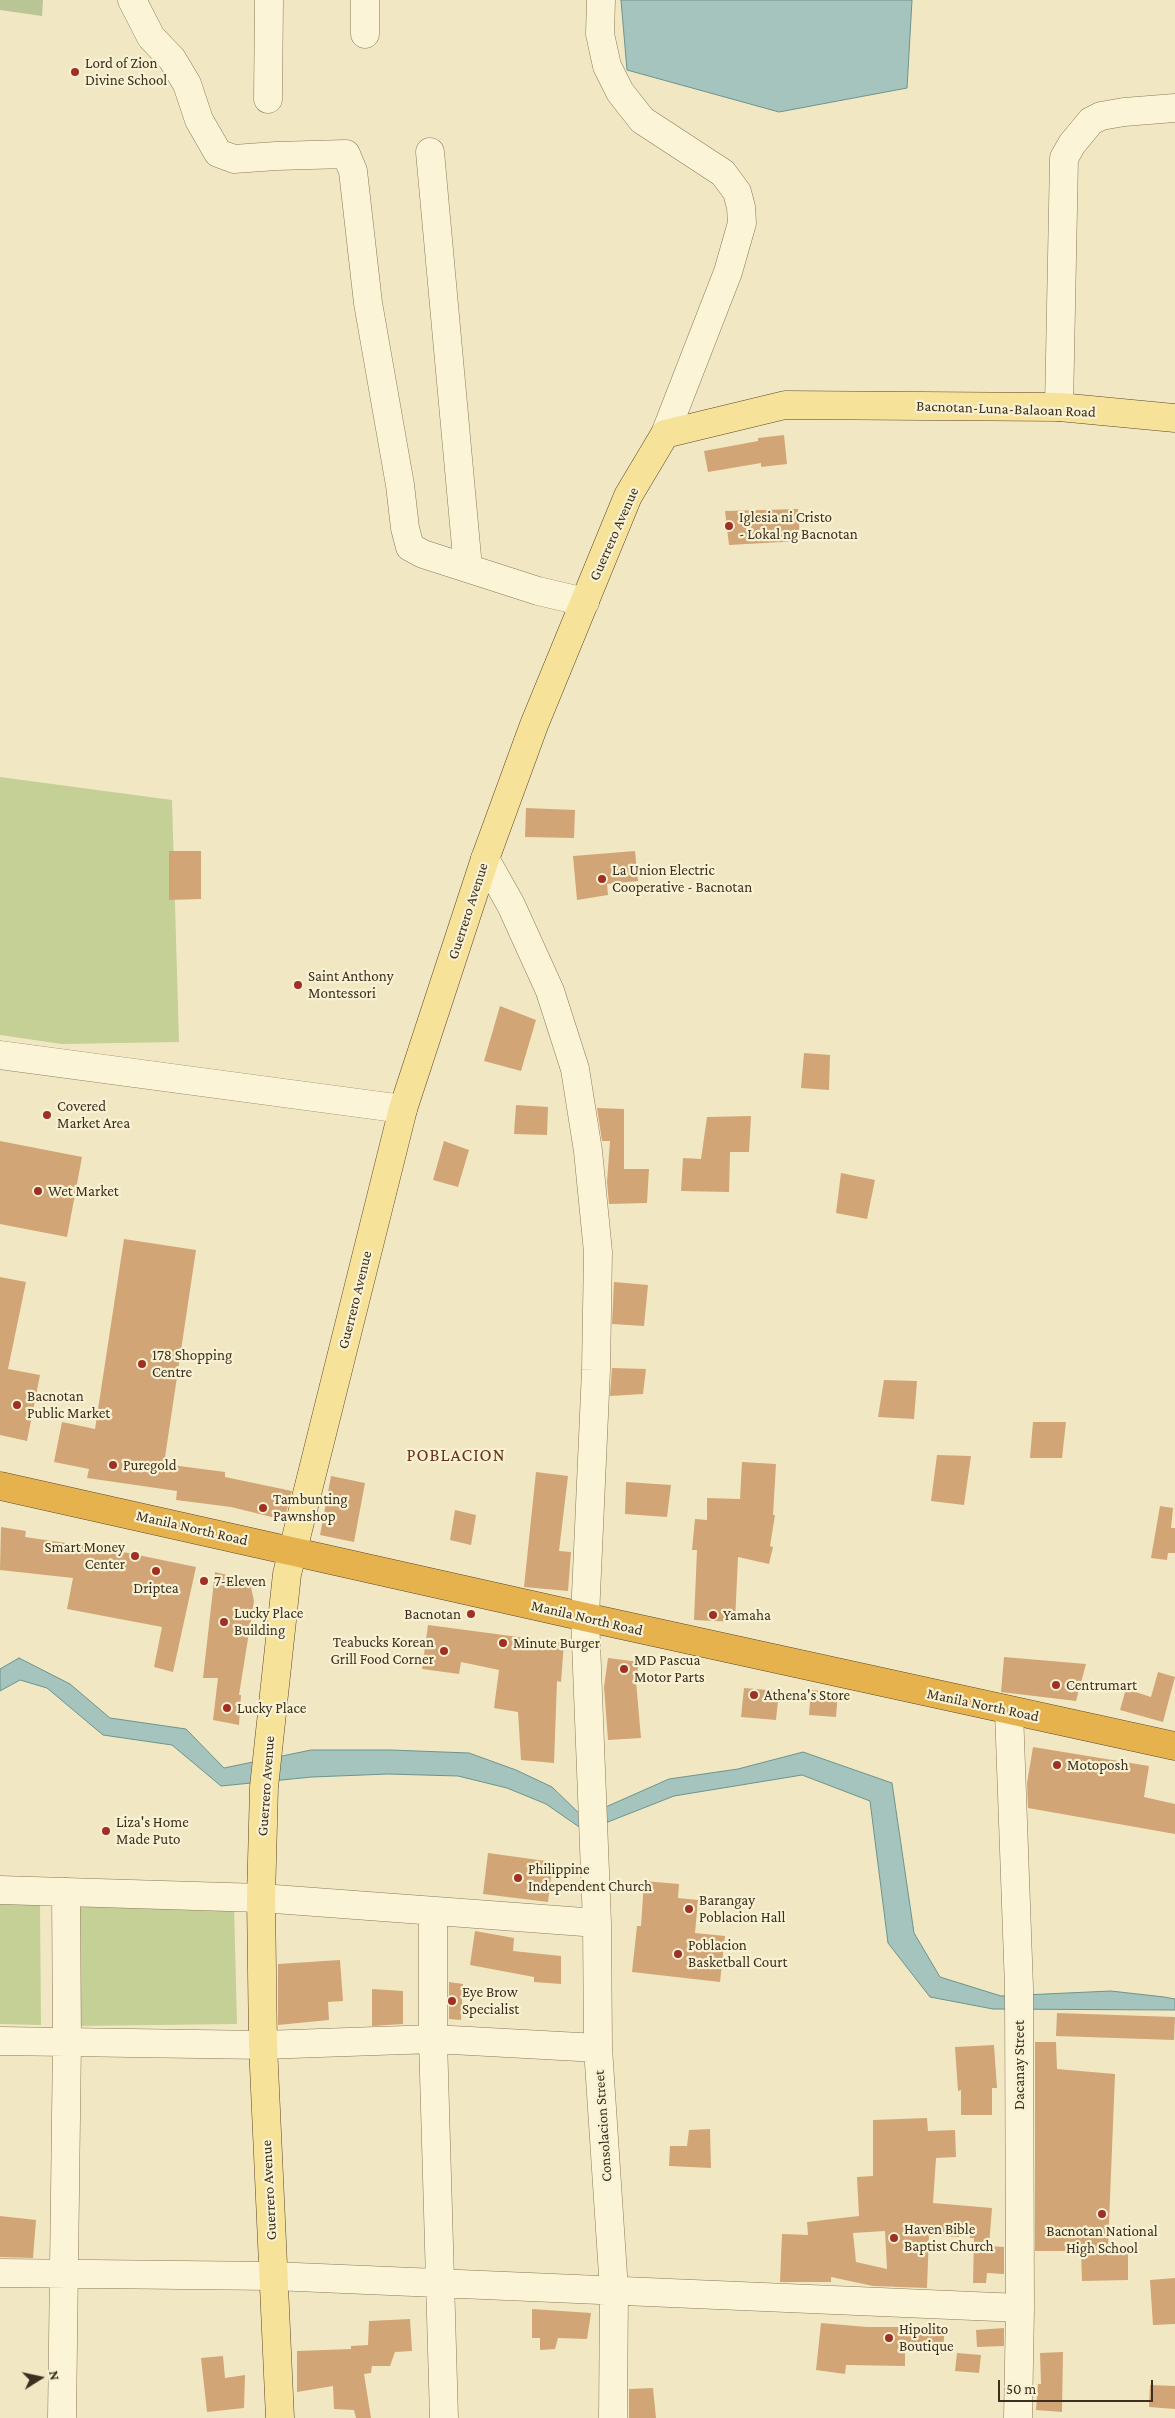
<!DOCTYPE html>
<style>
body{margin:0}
#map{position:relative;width:1175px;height:2418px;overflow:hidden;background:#f1e8c3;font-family:"Crimson Pro",serif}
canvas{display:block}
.north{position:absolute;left:15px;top:2353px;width:50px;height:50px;-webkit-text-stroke:4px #f8f1d3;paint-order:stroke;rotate:80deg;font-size:14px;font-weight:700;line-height:20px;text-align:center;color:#3c2f1d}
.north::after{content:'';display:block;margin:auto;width:18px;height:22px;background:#3c2f1d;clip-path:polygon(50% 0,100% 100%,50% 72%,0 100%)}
.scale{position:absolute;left:998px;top:2380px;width:155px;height:22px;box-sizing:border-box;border:2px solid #3c2f1d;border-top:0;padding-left:6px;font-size:15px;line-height:18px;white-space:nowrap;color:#3c2f1d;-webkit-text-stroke:4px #f8f1d3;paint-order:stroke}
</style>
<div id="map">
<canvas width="1175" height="2418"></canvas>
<div class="north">N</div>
<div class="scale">50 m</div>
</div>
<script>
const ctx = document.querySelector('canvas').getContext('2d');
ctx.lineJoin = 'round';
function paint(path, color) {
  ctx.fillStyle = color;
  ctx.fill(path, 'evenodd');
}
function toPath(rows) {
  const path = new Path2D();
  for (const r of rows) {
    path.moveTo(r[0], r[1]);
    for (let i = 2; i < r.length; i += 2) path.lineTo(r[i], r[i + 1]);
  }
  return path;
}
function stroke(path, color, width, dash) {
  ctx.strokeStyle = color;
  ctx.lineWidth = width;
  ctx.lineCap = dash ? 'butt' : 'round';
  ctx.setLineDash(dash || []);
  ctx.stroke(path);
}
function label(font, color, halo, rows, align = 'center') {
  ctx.font = font + ' "Crimson Pro",serif';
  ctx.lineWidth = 4.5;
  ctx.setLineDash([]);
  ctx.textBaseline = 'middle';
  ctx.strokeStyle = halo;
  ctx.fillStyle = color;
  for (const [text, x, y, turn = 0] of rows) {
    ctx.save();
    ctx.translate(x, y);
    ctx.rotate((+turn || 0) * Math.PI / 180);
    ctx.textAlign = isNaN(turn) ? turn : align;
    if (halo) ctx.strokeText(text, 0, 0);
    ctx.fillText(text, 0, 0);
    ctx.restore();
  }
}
paint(toPath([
 [0,777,172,800,179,1042,62,1044,0,1035],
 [68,1899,234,1904,237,2024,77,2026],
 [0,1904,40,1905,41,2025,0,2024]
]), '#c4d096');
paint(toPath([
 [0,0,43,0,42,16,0,10]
]), '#bac596');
const water = toPath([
 [621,0,912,0,907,88,779,112,627,70,621,0],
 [19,1658,70,1684,110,1718,186,1729,224,1768,311,1750,391,1750,469,1753,516,1770,552,1787,583,1817,669,1779,738,1769,803,1752,892,1783,914,1933,940,1977,1001,1996,1111,1991,1164,1997,1175,1999,1175,2010,993,2009,930,1997,888,1943,870,1801,802,1775,674,1796,585,1831,546,1804,507,1788,458,1776,388,1774,312,1777,221,1786,172,1745,103,1735,47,1688,20,1680,0,1691,0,1669,19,1658]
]);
paint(water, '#a5c4be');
stroke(water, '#6b938d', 1);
paint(toPath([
 [784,435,787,464,761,467,761,463,708,472,704,451,758,441,758,438],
 [798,509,800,541,729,545,725,511],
 [526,808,575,810,574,838,525,837],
 [169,851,201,851,201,899,169,900],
 [635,851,638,881,607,884,608,895,577,900,573,856],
 [500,1006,536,1020,521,1071,484,1061],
 [804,1053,830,1055,829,1090,801,1088],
 [516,1105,548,1107,547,1135,514,1134],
 [597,1108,624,1109,624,1169,649,1169,647,1203,609,1204,607,1182,610,1141,602,1141],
 [751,1116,749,1152,730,1152,729,1192,681,1191,683,1158,701,1159,707,1117],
 [0,1141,82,1157,67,1237,0,1224],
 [444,1141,469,1150,458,1187,433,1180],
 [841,1173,875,1180,867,1219,836,1213],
 [124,1239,196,1250,164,1464,225,1472,225,1477,292,1491,284,1520,231,1507,176,1500,177,1491,87,1478,89,1469,54,1462,62,1422,95,1429],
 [0,1277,26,1282,8,1369,40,1375,27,1441,0,1435],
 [614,1282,648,1285,644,1326,612,1324],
 [612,1368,646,1369,643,1394,610,1396],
 [884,1380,917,1381,914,1419,878,1417],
 [1033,1422,1066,1422,1062,1458,1030,1458],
 [937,1455,971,1456,964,1505,931,1501],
 [742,1462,776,1464,773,1515,775,1515,770,1546,773,1547,769,1564,738,1557,735,1622,694,1620,697,1550,692,1550,695,1519,707,1520,707,1498,740,1499],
 [536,1472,568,1476,559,1551,571,1552,568,1591,524,1587],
 [331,1476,365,1483,354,1542,320,1535],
 [626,1482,671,1485,667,1517,625,1514],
 [1160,1506,1173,1508,1171,1528,1175,1528,1175,1553,1168,1553,1167,1560,1151,1558],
 [455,1510,476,1515,471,1545,450,1540],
 [1,1527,26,1531,25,1537,80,1545,80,1543,196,1567,173,1672,154,1667,162,1627,67,1609,73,1578,0,1570],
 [215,1572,243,1579,251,1587,254,1601,239,1695,241,1695,239,1725,213,1720,218,1678,203,1678],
 [428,1625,564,1643,561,1682,557,1681,554,1763,521,1760,518,1712,494,1708,499,1670,461,1662,459,1674,422,1669],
 [1004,1657,1086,1664,1076,1701,1001,1692],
 [608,1658,639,1662,636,1681,641,1738,608,1740,604,1687],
 [1158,1672,1175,1677,1163,1722,1120,1710,1126,1689,1151,1697],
 [744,1688,779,1691,776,1720,741,1717],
 [811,1690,838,1692,836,1717,809,1715],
 [1033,1747,1149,1766,1144,1797,1175,1804,1175,1834,1028,1808,1027,1783],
 [488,1853,553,1862,548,1902,483,1894],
 [644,1881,679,1884,678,1898,698,1900,695,1933,725,1936,720,1982,632,1972,637,1926,641,1926],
 [475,1931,514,1938,513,1951,561,1956,561,1984,534,1982,534,1977,470,1965],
 [340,1960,343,2001,328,2002,329,2020,278,2025,278,1964],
 [449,1982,463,1984,461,2020,449,2019],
 [372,1989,403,1991,403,2024,372,2026],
 [1057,2013,1175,2017,1174,2040,1056,2036],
 [1035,2042,1056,2042,1057,2069,1115,2074,1108,2248,1128,2248,1128,2280,1082,2281,1081,2251,1035,2251],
 [994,2045,997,2088,992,2088,992,2115,961,2115,961,2090,958,2091,955,2047],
 [927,2118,928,2131,955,2130,956,2157,936,2158,933,2203,992,2208,989,2246,1004,2247,1004,2274,987,2273,986,2283,973,2283,974,2238,970,2238,970,2226,960,2225,959,2237,929,2235,927,2288,873,2286,831,2277,831,2282,780,2282,782,2234,808,2235,807,2222,859,2216,857,2177,873,2176,873,2120],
 [885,2231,887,2269,856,2262,853,2233],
 [710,2129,711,2168,669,2166,670,2146,687,2146,689,2130],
 [0,2216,36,2220,33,2258,0,2257],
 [1175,2278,1175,2324,1153,2325,1150,2280],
 [532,2309,591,2313,587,2339,558,2338,555,2349,540,2350,540,2338,532,2338],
 [410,2319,412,2351,395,2352,390,2366,372,2366,371,2373,364,2374,371,2418,356,2418,354,2410,334,2409,333,2386,297,2392,297,2351,351,2349,351,2346,368,2345,369,2321],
 [821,2323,867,2327,927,2327,945,2330,942,2354,905,2348,905,2366,846,2365,845,2374,816,2370],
 [1004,2328,1004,2346,977,2347,976,2330],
 [1063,2352,1062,2412,1036,2410,1038,2384,1041,2384,1040,2353],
 [957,2353,981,2355,979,2373,955,2371],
 [223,2356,225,2378,245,2375,244,2408,207,2412,201,2358],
 [1150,2385,1175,2386,1175,2409,1149,2407],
 [653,2388,656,2418,629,2418,629,2389]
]), '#d2a576');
const minor = toPath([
 [132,0,151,37,172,59,187,84,199,120,218,153,234,159,276,156,346,154,353,171,368,303,400,485,405,528,410,547,423,554,538,591,585,602],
 [601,0,600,34,607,66,620,92,642,120,723,173,737,192,741,207,742,223,728,272,665,434],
 [365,34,365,0],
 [268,99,269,0],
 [430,152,468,568],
 [1059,407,1064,158,1072,144,1091,121,1101,116,1124,112,1175,108],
 [485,859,511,905,550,991,575,1069,588,1151,598,1252,596,1370,585,1617,597,1923,598,2048,614,2290,613,2418],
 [0,1055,403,1109],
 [1009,1711,1019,1988,1020,2308,1018,2418],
 [0,1890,261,1898,597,1923],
 [433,1911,433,2039,444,2418],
 [0,2041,263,2045,433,2039,598,2048],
 [0,2273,273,2276,1020,2308],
 [62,2418,67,2042,66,1892]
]);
const major = toPath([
 [280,2418,263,2045,261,1898,264,1787,287,1574,403,1109,485,859,534,725,628,496,665,434,785,405,1059,407,1175,418]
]);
const highway = toPath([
 [0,1486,585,1617,1175,1746]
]);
stroke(minor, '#8d7958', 29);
stroke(major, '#5a462d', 29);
stroke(highway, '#5a462d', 29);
stroke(minor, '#fbf4d7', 28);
stroke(major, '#f7e299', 28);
stroke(highway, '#e6b24e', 28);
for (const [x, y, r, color] of [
 [75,72,5,"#a02f24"],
 [729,526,5,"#a02f24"],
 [602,879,5,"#a02f24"],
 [298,985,5,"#a02f24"],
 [47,1115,5,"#a02f24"],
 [38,1191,5,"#a02f24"],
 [142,1364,5,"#a02f24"],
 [17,1405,5,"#a02f24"],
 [113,1465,5,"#a02f24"],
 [263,1508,5,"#a02f24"],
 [135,1556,5,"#a02f24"],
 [156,1571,5,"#a02f24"],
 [204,1581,5,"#a02f24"],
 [471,1614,5,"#a02f24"],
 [713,1615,5,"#a02f24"],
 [224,1622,5,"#a02f24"],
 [503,1643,5,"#a02f24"],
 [444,1651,5,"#a02f24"],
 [624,1669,5,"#a02f24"],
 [1056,1685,5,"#a02f24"],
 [754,1695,5,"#a02f24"],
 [227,1708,5,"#a02f24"],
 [1057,1765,5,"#a02f24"],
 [106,1831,5,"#a02f24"],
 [518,1878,5,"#a02f24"],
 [689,1909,5,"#a02f24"],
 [678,1954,5,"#a02f24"],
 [452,2001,5,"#a02f24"],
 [1102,2214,5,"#a02f24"],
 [894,2238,5,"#a02f24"],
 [889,2338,5,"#a02f24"]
]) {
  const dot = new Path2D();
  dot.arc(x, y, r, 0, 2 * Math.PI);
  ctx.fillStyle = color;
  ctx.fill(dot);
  stroke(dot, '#f8f1d3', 2);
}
label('15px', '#3c2f1d', '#f8f1d3', [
 ["Lord of Zion",85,63],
 ["Divine School",85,80],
 ["Iglesia ni Cristo",739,517],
 ["- Lokal ng Bacnotan",739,534],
 ["La Union Electric",612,870],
 ["Cooperative - Bacnotan",612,887],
 ["Saint Anthony",308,976],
 ["Montessori",308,993],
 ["Covered",57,1106],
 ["Market Area",57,1123],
 ["Wet Market",48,1191],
 ["178 Shopping",152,1355],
 ["Centre",152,1372],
 ["Bacnotan",27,1396],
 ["Public Market",27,1413],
 ["Puregold",123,1465],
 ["Tambunting",273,1499],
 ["Pawnshop",273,1516],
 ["Smart Money",125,1547,"right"],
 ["Center",125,1564,"right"],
 ["7-Eleven",214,1581],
 ["Driptea",156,1588,"center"],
 ["Lucky Place",234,1613],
 ["Building",234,1630],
 ["Bacnotan",461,1614,"right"],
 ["Yamaha",723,1615],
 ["Teabucks Korean",434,1642,"right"],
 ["Grill Food Corner",434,1659,"right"],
 ["Minute Burger",513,1643],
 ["MD Pascua",634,1660],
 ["Motor Parts",634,1677],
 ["Centrumart",1066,1685],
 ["Athena's Store",764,1695],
 ["Lucky Place",237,1708],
 ["Motoposh",1067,1765],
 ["Liza's Home",116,1822],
 ["Made Puto",116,1839],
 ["Philippine",528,1869],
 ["Independent Church",528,1886],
 ["Barangay",699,1900],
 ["Poblacion Hall",699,1917],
 ["Poblacion",688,1945],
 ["Basketball Court",688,1962],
 ["Eye Brow",462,1992],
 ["Specialist",462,2009],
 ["Haven Bible",904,2229],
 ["Baptist Church",904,2246],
 ["Bacnotan National",1102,2231,"center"],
 ["High School",1102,2248,"center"],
 ["Hipolito",899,2329],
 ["Boutique",899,2346]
], 'left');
label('15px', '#3c2f1d', '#f8f1d3', [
 ["Bacnotan-Luna-Balaoan Road",1006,409,2],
 ["Guerrero Avenue",614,534,-66],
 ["Guerrero Avenue",468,911,-72],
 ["Guerrero Avenue",355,1300,-76],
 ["Manila North Road",192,1528,13],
 ["Manila North Road",587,1618,13],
 ["Manila North Road",983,1705,12],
 ["Guerrero Avenue",266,1786,-86],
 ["Dacanay Street",1019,2065,-90],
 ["Consolacion Street",603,2126,-94],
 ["Guerrero Avenue",269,2190,-93]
]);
ctx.letterSpacing = '1px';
label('18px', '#6c331a', '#f8f1d3', [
 ["POBLACION",456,1455]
]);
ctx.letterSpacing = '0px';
</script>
